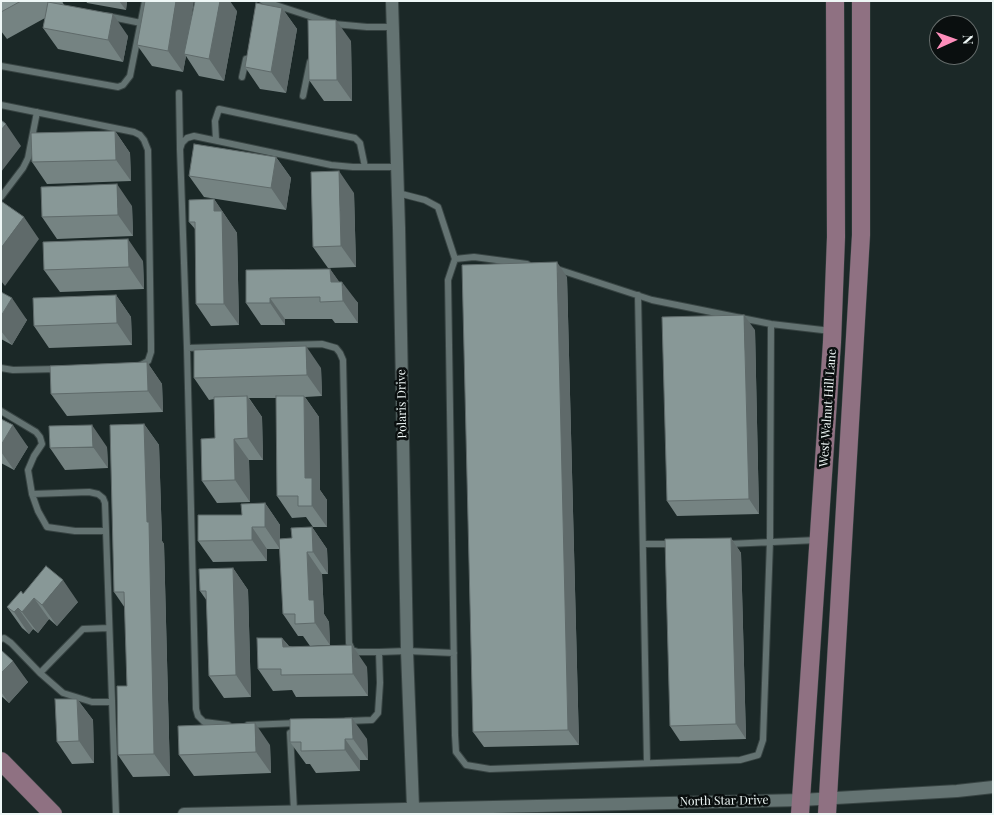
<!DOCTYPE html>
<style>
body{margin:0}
#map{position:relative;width:994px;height:815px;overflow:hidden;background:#1b2827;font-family:"Playfair Display",serif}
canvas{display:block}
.frame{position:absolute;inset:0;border:2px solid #eef7f6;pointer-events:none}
.north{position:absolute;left:929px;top:15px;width:50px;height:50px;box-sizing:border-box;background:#0a0f0f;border:1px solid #656c6b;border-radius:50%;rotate:88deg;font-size:14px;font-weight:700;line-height:20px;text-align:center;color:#eef7f6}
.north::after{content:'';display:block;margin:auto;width:18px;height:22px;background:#fe8ebb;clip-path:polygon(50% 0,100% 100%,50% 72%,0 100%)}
</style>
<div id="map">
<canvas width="994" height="815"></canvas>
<div class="frame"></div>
<div class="north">N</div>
</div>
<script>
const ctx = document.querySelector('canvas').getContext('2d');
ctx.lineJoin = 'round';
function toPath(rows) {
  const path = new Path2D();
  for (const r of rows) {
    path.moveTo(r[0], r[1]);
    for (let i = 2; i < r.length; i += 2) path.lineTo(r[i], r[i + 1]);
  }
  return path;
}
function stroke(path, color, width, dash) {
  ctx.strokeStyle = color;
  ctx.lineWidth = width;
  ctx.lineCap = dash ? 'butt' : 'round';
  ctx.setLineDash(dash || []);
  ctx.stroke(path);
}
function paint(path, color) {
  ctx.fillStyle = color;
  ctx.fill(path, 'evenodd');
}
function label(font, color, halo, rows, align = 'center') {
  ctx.font = font + ' "Playfair Display",serif';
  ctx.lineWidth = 5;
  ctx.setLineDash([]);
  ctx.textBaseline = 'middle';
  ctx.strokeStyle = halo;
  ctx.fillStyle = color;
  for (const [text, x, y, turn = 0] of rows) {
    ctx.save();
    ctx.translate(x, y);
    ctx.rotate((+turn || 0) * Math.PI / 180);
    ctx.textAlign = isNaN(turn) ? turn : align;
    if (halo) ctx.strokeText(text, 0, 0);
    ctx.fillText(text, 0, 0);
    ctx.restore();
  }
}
const lane = toPath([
 [263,1,334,24,367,27,393,27],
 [107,16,141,23],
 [1,66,118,87,123,85,130,76,145,1],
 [242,77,246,59],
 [179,93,180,148],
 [303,96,310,62],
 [1,105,134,132,140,135,144,140,148,150,151,343,151,352,148,361,139,366],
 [216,140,215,121,219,109,355,138,360,143,365,167],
 [398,193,425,200,438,207,455,259],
 [1,197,23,168,28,158,37,112],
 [527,264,474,257,455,259,448,280,455,735,456,752,466,765,490,769,740,760,758,755,763,740,770,541,771,324],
 [554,268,652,300,771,324,831,331],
 [638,295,647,763],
 [187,348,322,344,336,348,340,353,343,360,349,643,352,650,358,652,379,652],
 [1,368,13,370,57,369],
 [1,411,36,432,40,437,42,444,34,456,28,470,32,494,38,511,47,527,75,531,106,531,116,814],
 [32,494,89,492,98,494,103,498,105,503,106,531],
 [643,544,673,544],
 [728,544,817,540],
 [1,639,4,638,11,643,40,673,63,693,92,702,112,702],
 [40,673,83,629,109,628],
 [347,721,372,720,378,713,380,683,379,652,407,651,454,653],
 [228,725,204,722,198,716,196,709,187,348,180,149,182,143,187,138,194,136,331,165,353,167,397,167],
 [248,725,298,723],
 [290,733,294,811]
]);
const street = toPath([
 [392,1,399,228,407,651,413,807],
 [184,814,801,800,957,791,993,787]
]);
const secondary = toPath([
 [1,761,53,814],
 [800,814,832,342,836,237,835,1],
 [827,814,861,235,861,1]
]);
stroke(lane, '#384443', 8);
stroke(street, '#384443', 14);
stroke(secondary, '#384443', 19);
stroke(lane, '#647372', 6);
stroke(street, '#647372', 12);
stroke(secondary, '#8f7182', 18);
paint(toPath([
 [1,1,62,1,64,5,128,36,123,62,58,49,43,28,45,18,7,39,1,31],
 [86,1,127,1,126,10,87,3],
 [282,8,297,29,286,93,260,89,245,67],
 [237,11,224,81,199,76,186,56,183,72,152,66,137,45,192,16],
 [351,41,352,101,324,101,309,80],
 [115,131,130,153,131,181,47,184,32,162],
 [276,157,291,178,286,210,204,197,189,176],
 [354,193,356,267,328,268,313,247],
 [214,199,237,233,239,325,211,326,196,304,195,229,189,222],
 [132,206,133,236,57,239,42,217],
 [143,261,144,289,60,292,44,270],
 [330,269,339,282,358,303,358,323,335,323,332,319,285,319,285,325,261,325,246,303],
 [567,277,579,745,484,747,473,732],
 [1,292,27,320,12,345,1,339],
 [116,295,131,317,132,345,49,348,34,326],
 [755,330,759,514,677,516,667,501],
 [147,362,162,384,163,412,67,416,51,394],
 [321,368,322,396,305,397,319,417,320,490,327,500,327,527,313,527,306,517,292,518,277,496,276,398,249,398,262,417,263,460,249,460,250,502,217,503,202,481,215,438,214,399,209,400,194,378],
 [1,419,28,447,14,470,1,463],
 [144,424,159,445,162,541,164,544,170,776,133,777,118,755,127,686,125,608,114,592],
 [107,447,108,468,65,470,50,448],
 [265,503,280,525,280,539,292,538,312,527,327,549,328,574,322,574,324,614,329,622,330,645,310,646,303,636,298,636,283,614,280,549,267,549,267,561,213,562,198,541,242,515],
 [731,538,741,553,746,739,680,741,670,726],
 [233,568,248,590,251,697,224,698,209,676,207,601,200,591],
 [23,594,78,602,57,626,49,619,38,633,33,629,29,634,22,628,7,607],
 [282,638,289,646,367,667,368,696,296,697,292,690,273,691,258,669],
 [1,650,28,682,9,703,1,696],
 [77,699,93,720,94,763,72,764,57,742],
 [290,719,367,739,368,760,360,760,360,771,316,773,310,764,306,764,290,742],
 [270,745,271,773,194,776,179,755]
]), '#758382');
paint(toPath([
 [119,1,127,1,126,10],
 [176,1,194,1,186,55,184,54,186,56,183,72,168,51],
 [220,1,230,1,237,11,224,81,209,59],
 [282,8,297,29,286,93,271,72],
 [113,14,128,36,123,62,108,40],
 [336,20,351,41,352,101,337,80],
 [6,124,21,146,1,172,1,130],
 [115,131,130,153,131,181,116,160],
 [276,157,291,178,286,210,271,188],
 [339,171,354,193,356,267,341,246],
 [117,184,132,206,133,236,118,215],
 [214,199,237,233,239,325,224,304,214,211],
 [24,217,39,239,5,286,1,281,1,248],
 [128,239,143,261,144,289,129,267],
 [557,262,567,277,579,745,568,730],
 [330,269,343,287,342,282,358,303,358,323,343,301,331,282],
 [116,295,131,317,132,345,117,323],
 [12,298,27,320,12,345,1,331,1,316],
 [270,298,285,319,285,325,270,303],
 [744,315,755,330,759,514,749,499],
 [306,346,321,368,322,396,307,375],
 [147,362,162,384,163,412,148,391],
 [247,396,262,417,263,460,248,438],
 [304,396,319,417,320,490,327,500,327,527,312,506,305,478],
 [144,424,159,445,162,541,164,544,170,776,154,754],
 [13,425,28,447,14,470,1,452,1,445],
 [92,425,107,447,108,468,93,447],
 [234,439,249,460,250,502,235,480],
 [265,503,280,525,280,549,265,527],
 [252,527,267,549,267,561,252,540],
 [312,527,327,549,328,574,313,552],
 [731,538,741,553,746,739,736,724],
 [307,552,322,574,324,614,329,622,330,645,315,623,309,600],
 [233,568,248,590,251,697,236,675],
 [63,580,78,602,57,626,42,605],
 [34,598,49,619,38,633,22,612],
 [18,608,33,629,29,634,14,612],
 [282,638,298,659,283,647],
 [352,645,367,667,368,696,353,674],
 [13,661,28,682,9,703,1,692,1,673],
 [77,699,93,720,94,763,79,741],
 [352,718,367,739,368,760,353,739],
 [255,723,270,745,271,773,256,752],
 [345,739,360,760,360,771,345,750]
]), '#5f6a6a');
const building = toPath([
 [1,1,21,1,1,12,1,1],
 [145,1,176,1,168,51,137,45,145,1],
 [195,1,220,1,209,59,184,54,195,1],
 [48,2,113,14,108,40,43,28,48,2],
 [256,3,282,8,271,72,245,67,256,3],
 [308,20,336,20,337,80,309,80,308,20],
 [1,120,6,124,1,130,1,120],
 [115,131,116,160,32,162,31,133,115,131],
 [194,144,276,157,271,188,189,176,194,144],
 [339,171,341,246,313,247,311,172,339,171],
 [117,184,118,215,42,217,41,187,117,184],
 [214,199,214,211,222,211,224,304,196,304,195,222,189,222,189,200,214,199],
 [1,201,24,217,1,248,1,201],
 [128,239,129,267,44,270,43,242,128,239],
 [557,262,568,730,473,732,462,265,557,262],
 [330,269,331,282,342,282,343,301,320,302,320,297,270,298,270,303,246,303,246,270,330,269],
 [1,292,12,298,1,316,1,292],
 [116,295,117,323,34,326,33,298,116,295],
 [744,315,749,499,667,501,662,317,744,315],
 [306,346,307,375,194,378,194,350,306,346],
 [147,362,148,391,51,394,50,366,147,362],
 [247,396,248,438,234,439,235,480,202,481,201,439,215,438,214,397,247,396],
 [276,396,304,396,305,478,312,478,312,506,298,506,298,496,277,496,276,396],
 [1,419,13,425,1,445,1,419],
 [144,424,147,522,149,522,154,754,118,755,117,686,127,686,124,592,114,592,110,425,144,424],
 [92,425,93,447,50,448,49,426,92,425],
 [265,503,265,527,252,527,252,540,198,541,198,515,242,515,241,504,265,503],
 [312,527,313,552,307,552,309,600,314,600,315,623,295,624,295,614,283,614,279,539,292,538,291,528,312,527],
 [731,538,736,724,670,726,665,539,731,538],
 [46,566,63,580,42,605,34,598,22,612,18,608,14,612,7,607,21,591,23,594,46,566],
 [233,568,236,675,209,676,206,591,200,591,199,569,233,568],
 [257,638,282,638,283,647,352,645,353,674,281,675,281,669,258,669,257,638],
 [1,650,13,661,1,673,1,650],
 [55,699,77,699,79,741,57,742,55,699],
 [352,718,353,739,345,739,345,750,301,751,301,742,290,742,290,719,352,718],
 [255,723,256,752,179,755,178,726,255,723]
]);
paint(building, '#889897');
stroke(building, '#5f6a6a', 1);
label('12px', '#eef7f6', '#0a0f0f', [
 ["Polaris Drive",402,404,-91],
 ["West Walnut Hill Lane",828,408,-86],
 ["North Star Drive",724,801,-1]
]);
</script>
